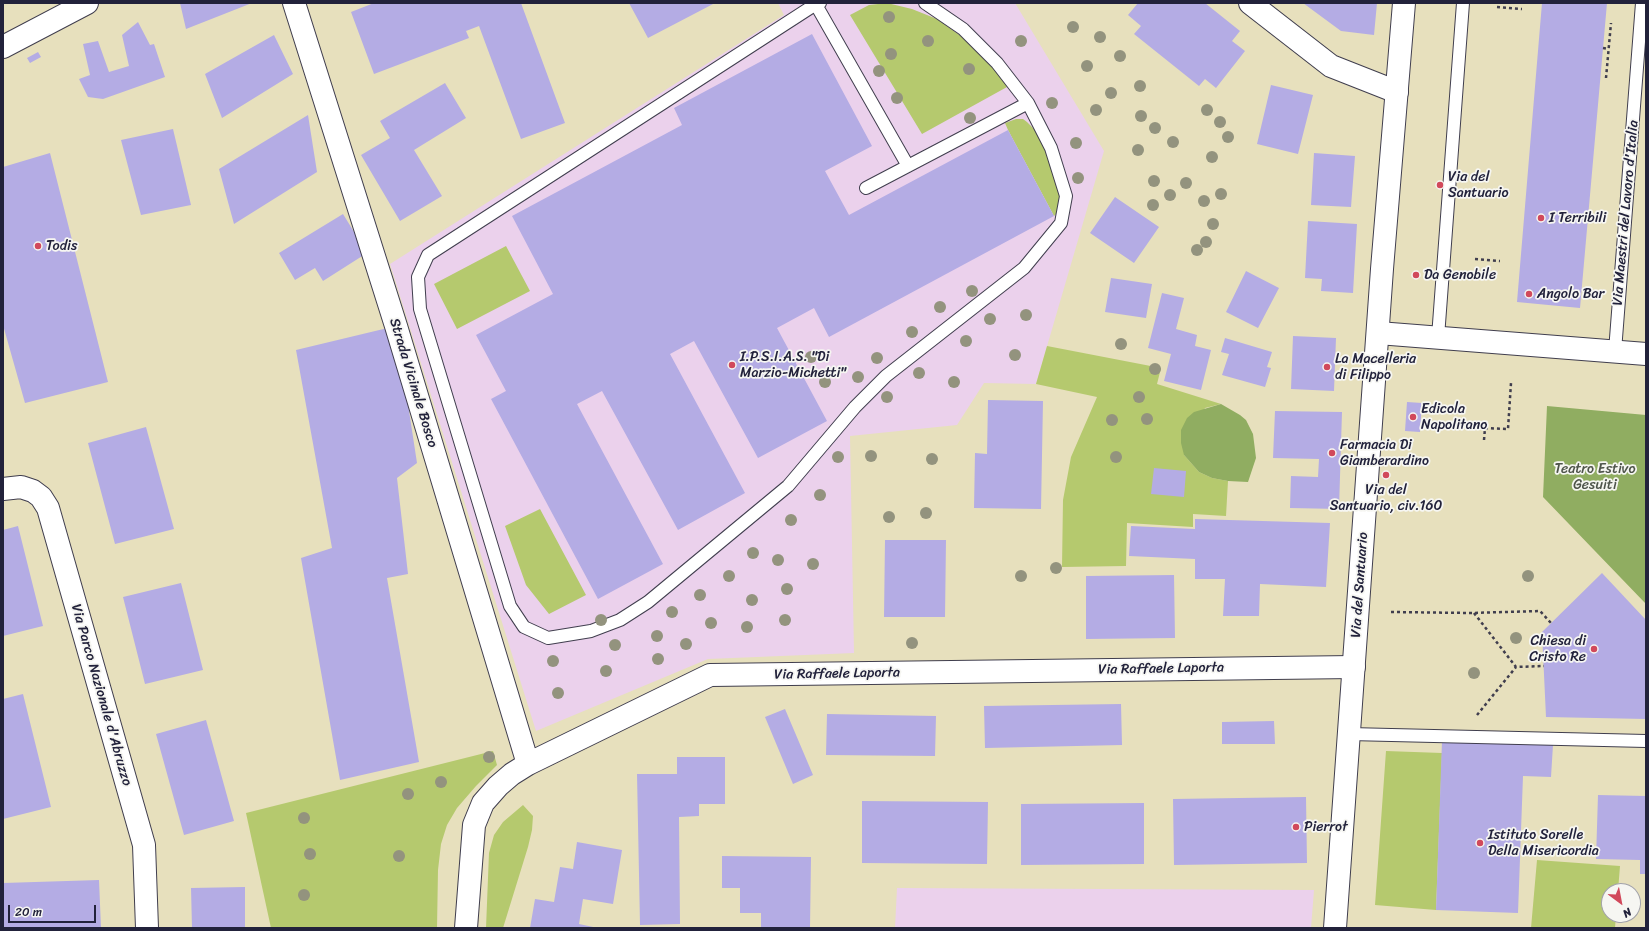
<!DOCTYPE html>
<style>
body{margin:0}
#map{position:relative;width:1649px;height:931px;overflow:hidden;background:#e7e0bd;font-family:Sriracha,sans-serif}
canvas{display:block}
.frame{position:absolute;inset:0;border:4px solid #22223b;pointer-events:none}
.north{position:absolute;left:1601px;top:883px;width:40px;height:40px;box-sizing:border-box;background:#f6f6f2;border:1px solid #a1a1a9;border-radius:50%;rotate:148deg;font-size:11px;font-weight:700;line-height:16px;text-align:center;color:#22223b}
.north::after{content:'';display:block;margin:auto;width:14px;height:18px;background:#d1495b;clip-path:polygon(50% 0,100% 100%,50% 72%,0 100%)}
.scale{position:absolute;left:8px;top:905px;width:88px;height:18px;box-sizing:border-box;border:2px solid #22223b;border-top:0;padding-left:5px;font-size:12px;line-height:14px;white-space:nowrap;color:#22223b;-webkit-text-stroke:3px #f6f6f2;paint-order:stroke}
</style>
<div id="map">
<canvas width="1649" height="931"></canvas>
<div class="frame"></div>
<div class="north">N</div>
<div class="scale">20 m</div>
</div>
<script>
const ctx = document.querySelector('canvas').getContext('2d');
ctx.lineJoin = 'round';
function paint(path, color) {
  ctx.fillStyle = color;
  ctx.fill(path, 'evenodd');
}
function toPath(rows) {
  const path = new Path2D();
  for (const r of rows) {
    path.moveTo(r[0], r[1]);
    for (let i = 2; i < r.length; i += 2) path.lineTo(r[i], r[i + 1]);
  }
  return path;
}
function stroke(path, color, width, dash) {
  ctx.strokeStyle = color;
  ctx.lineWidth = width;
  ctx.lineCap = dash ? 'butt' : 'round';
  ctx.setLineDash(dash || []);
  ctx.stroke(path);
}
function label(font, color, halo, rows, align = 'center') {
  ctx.font = font + ' Sriracha,sans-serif';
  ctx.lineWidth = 3.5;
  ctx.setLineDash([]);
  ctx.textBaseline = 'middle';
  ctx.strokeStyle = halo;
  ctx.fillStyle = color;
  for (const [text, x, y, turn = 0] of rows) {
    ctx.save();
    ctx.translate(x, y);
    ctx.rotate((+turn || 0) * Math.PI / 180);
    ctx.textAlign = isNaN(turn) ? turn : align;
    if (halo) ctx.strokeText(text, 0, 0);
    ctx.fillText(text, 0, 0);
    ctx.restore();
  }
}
paint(toPath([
 [778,3,1015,3,1104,151,1036,384,984,383,957,425,850,436,854,653,708,659,536,731,390,264,784,15],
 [897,888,1314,890,1311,928,895,928]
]), '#ebd1ec');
paint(toPath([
 [887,3,912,9,937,19,968,41,985,57,1002,77,1007,87,922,134,850,15,869,5],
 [1016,119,1023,119,1027,122,1035,130,1048,153,1061,191,1060,210,1054,216,1008,130,1005,123],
 [506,246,530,291,457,329,434,284],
 [1047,346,1161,368,1157,384,1221,404,1205,408,1184,455,1199,472,1212,478,1228,481,1226,516,1193,514,1193,527,1127,523,1126,566,1062,567,1063,500,1071,457,1097,397,1036,384],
 [540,509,586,595,549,614,526,585,505,526],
 [493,751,497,765,476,786,457,808,447,825,441,844,438,870,437,928,271,928,246,813],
 [1386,751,1442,753,1436,910,1375,905],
 [523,805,533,816,532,830,528,847,503,928,486,928,489,853,494,835,503,822],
 [1537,860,1620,866,1618,891,1609,891,1609,915,1616,915,1615,928,1531,928]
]), '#b5c96e');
paint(toPath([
 [1221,404,1240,415,1246,420,1253,434,1256,458,1248,482,1228,481,1212,478,1199,472,1184,455,1181,443,1181,430,1187,418,1194,412],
 [1547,406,1646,415,1646,604,1543,497]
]), '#90ad61');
paint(toPath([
 [180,3,252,3,186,29],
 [374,3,521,3,565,123,521,139,479,26,466,31,469,38,374,74,351,12],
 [629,3,715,3,648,38],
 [1138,3,1205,3,1240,31,1232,41,1245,51,1216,88,1205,79,1199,86,1134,34,1141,26,1128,15],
 [1303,3,1377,3,1374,35,1341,31],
 [1542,3,1607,3,1580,308,1517,302],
 [138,22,150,45,154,44,165,77,103,99,88,97,79,79,90,75,83,44,98,41,109,72,129,66,122,35],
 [812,34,872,146,825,171,849,215,1008,130,1054,216,829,337,814,308,777,328,827,421,758,458,694,341,670,354,745,493,678,530,602,391,577,404,663,564,598,599,491,399,506,391,476,335,553,294,512,216,682,125,674,108],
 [274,35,293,74,222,118,205,74],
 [38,52,41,57,30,63,27,58],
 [445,83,466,118,414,150,442,196,400,221,361,155,390,138,380,121],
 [1271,85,1313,95,1298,154,1257,144],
 [308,115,317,172,234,224,219,169],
 [173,129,191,205,141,215,121,140],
 [50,153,108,382,25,403,3,325,3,167],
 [1314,153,1355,156,1351,207,1311,205],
 [1115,197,1159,227,1134,263,1090,233],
 [343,214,367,253,323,281,315,268,295,280,279,253],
 [1308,221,1357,224,1353,293,1321,291,1322,279,1305,278],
 [1246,271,1279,288,1258,328,1226,312],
 [1111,278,1152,284,1146,318,1105,312],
 [1162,293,1184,298,1176,329,1197,335,1195,346,1211,350,1201,390,1164,381,1171,354,1148,348],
 [396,326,417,463,397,478,408,574,387,578,419,762,340,780,301,558,332,548,296,350],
 [1293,336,1336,338,1334,391,1291,389],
 [1225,338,1272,352,1267,367,1271,368,1265,387,1222,375,1229,354,1221,352],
 [988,400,1043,401,1041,509,974,508,975,453,987,454],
 [1407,402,1422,403,1420,432,1405,431],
 [1275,411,1342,412,1339,509,1290,508,1291,476,1318,477,1319,459,1273,458],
 [146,427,174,529,115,544,88,443],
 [1154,468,1186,471,1184,497,1151,494],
 [1195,519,1330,523,1326,587,1260,584,1259,616,1223,616,1225,579,1195,579,1195,559,1129,556,1131,526,1195,529],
 [18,526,43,626,3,636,3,530],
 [885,540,946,540,945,617,884,617],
 [1602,573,1646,620,1646,719,1546,717,1542,632],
 [1174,575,1175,638,1086,639,1086,576],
 [181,583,203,670,145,684,123,597],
 [23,694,51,807,3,819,3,699],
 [1121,704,1122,745,985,748,984,706],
 [785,709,813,775,793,784,765,717],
 [827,714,936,716,935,756,826,755],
 [206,720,234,821,184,835,156,734],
 [1274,721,1275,744,1222,744,1222,722],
 [1442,741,1553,745,1551,777,1523,776,1518,913,1436,910],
 [677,757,725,757,725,804,699,804,699,816,679,817,680,924,640,925,637,774,677,774],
 [1598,795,1646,796,1646,874,1640,874,1640,860,1596,859],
 [1306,797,1307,863,1174,865,1173,799],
 [862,801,988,802,987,864,862,863],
 [1144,803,1144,864,1021,865,1021,804],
 [577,842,622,850,613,904,583,899,579,924,598,928,530,928,535,899,554,902,560,867,573,869],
 [722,856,811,857,810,928,761,928,761,913,740,913,740,888,722,888],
 [99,880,101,928,3,928,3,883],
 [245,887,245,928,192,928,191,888]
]), '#b4ace4');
const service = toPath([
 [815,3,908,166],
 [820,3,816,4,428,255,418,277,420,309,510,606,524,627,548,638,591,631,620,620,648,602,788,486,855,407,886,376,1024,268,1061,223,1066,196,1051,148,1028,103,997,63,963,29,925,3],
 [866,188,1028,103],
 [1438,337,1463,3],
 [1615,351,1642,3],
 [1349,734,1646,741]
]);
const minor = toPath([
 [294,3,396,326,528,764],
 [1250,3,1331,66,1397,92],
 [1378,333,1646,354],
 [3,489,21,487,33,491,41,497,48,508,144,845,147,928],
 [466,928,474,825,483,803,498,786,512,774,528,764,710,675,1354,667]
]);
const tertiary = toPath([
 [3,47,87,3],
 [1335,928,1382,269,1404,3]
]);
stroke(service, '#403e4e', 14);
stroke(minor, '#403e4e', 24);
stroke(tertiary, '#403e4e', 24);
stroke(toPath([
 [1497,7,1522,9],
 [1603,48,1608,49],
 [1606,78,1611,23],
 [1475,259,1500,261],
 [1484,440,1485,428,1508,429,1511,383],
 [1391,612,1471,613,1540,611,1551,623],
 [1474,613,1516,667,1544,666],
 [1477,715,1516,667]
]), '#403e4e', 2.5, [3, 3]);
stroke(service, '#fff', 12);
stroke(minor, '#fff', 22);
stroke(tertiary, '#fff', 22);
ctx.fillStyle = '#93937e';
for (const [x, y] of [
 [889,17],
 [1073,27],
 [1100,37],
 [928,41],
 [1021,41],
 [891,54],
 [1120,56],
 [1087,66],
 [969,69],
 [879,71],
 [1140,86],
 [1111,93],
 [897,98],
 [1052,103],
 [1096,110],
 [1207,110],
 [1141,116],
 [970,118],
 [1220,122],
 [1155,128],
 [1228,137],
 [1173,142],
 [1076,143],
 [1138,150],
 [1212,157],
 [1078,178],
 [1154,181],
 [1186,183],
 [1221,194],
 [1170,195],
 [1204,201],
 [1153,205],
 [1213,224],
 [1206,242],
 [1197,250],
 [972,291],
 [940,307],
 [1026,315],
 [990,319],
 [912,332],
 [966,341],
 [1121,344],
 [1015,355],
 [811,357],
 [877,358],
 [1155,369],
 [919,373],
 [858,377],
 [825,382],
 [954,382],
 [887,397],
 [1139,397],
 [1147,419],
 [1112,420],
 [871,456],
 [838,457],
 [1116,457],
 [932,459],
 [820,495],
 [926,513],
 [889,517],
 [791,520],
 [753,553],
 [778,560],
 [813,564],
 [1056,568],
 [729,576],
 [1021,576],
 [1528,576],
 [787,589],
 [700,595],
 [752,600],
 [672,612],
 [601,620],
 [785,620],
 [711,623],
 [747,627],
 [657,636],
 [1516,638],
 [912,643],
 [686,644],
 [615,645],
 [658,659],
 [553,661],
 [606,671],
 [1474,673],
 [558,693],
 [489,757],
 [441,782],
 [408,794],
 [304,818],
 [310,854],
 [399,856],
 [304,895]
]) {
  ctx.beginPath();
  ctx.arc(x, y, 6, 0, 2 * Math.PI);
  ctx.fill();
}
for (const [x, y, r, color] of [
 [1440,185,4,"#d1495b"],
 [1541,218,4,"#d1495b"],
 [38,246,4,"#d1495b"],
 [1416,275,4,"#d1495b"],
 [1529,294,4,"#d1495b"],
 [732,365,4,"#d1495b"],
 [1327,367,4,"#d1495b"],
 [1413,417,4,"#d1495b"],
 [1332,453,4,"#d1495b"],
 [1386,475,4,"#d1495b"],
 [1594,649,4,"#d1495b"],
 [1296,827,4,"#d1495b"],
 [1480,843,4,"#d1495b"]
]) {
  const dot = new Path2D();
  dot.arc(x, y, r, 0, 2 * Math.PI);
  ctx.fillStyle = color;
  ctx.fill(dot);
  stroke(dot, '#f6f6f2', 1.5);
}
label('14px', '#22223b', '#f6f6f2', [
 ["Via del",1448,177],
 ["Santuario",1448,193],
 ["I Terribili",1549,218],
 ["Todis",46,246],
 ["Da Genobile",1424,275],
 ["Angolo Bar",1537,294],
 ["I.P.S.I.A.S. \"Di",740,357],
 ["Marzio-Michetti\"",740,373],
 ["La Macelleria",1335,359],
 ["di Filippo",1335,375],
 ["Edicola",1421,409],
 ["Napolitano",1421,425],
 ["Farmacia Di",1340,445],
 ["Giamberardino",1340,461],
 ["Via del",1386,490,"center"],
 ["Santuario, civ.160",1386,506,"center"],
 ["Chiesa di",1586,641,"right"],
 ["Cristo Re",1586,657,"right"],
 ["Pierrot",1304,827],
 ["Istituto Sorelle",1488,835],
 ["Della Misericordia",1488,851]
], 'left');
label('14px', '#22223b', '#f6f6f2', [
 ["Via Maestri del Lavoro d'Italia",1626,213,-85],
 ["Strada Vicinale Bosco",413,383,73],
 ["Via del Santuario",1360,585,-86],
 ["Via Raffaele Laporta",1161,669,-1],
 ["Via Raffaele Laporta",837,674,-1],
 ["Via Parco Nazionale d'Abruzzo",101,695,74]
]);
label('14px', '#4e544a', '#f6f6f2', [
 ["Teatro Estivo",1595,469],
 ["Gesuiti",1595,485]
]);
</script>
